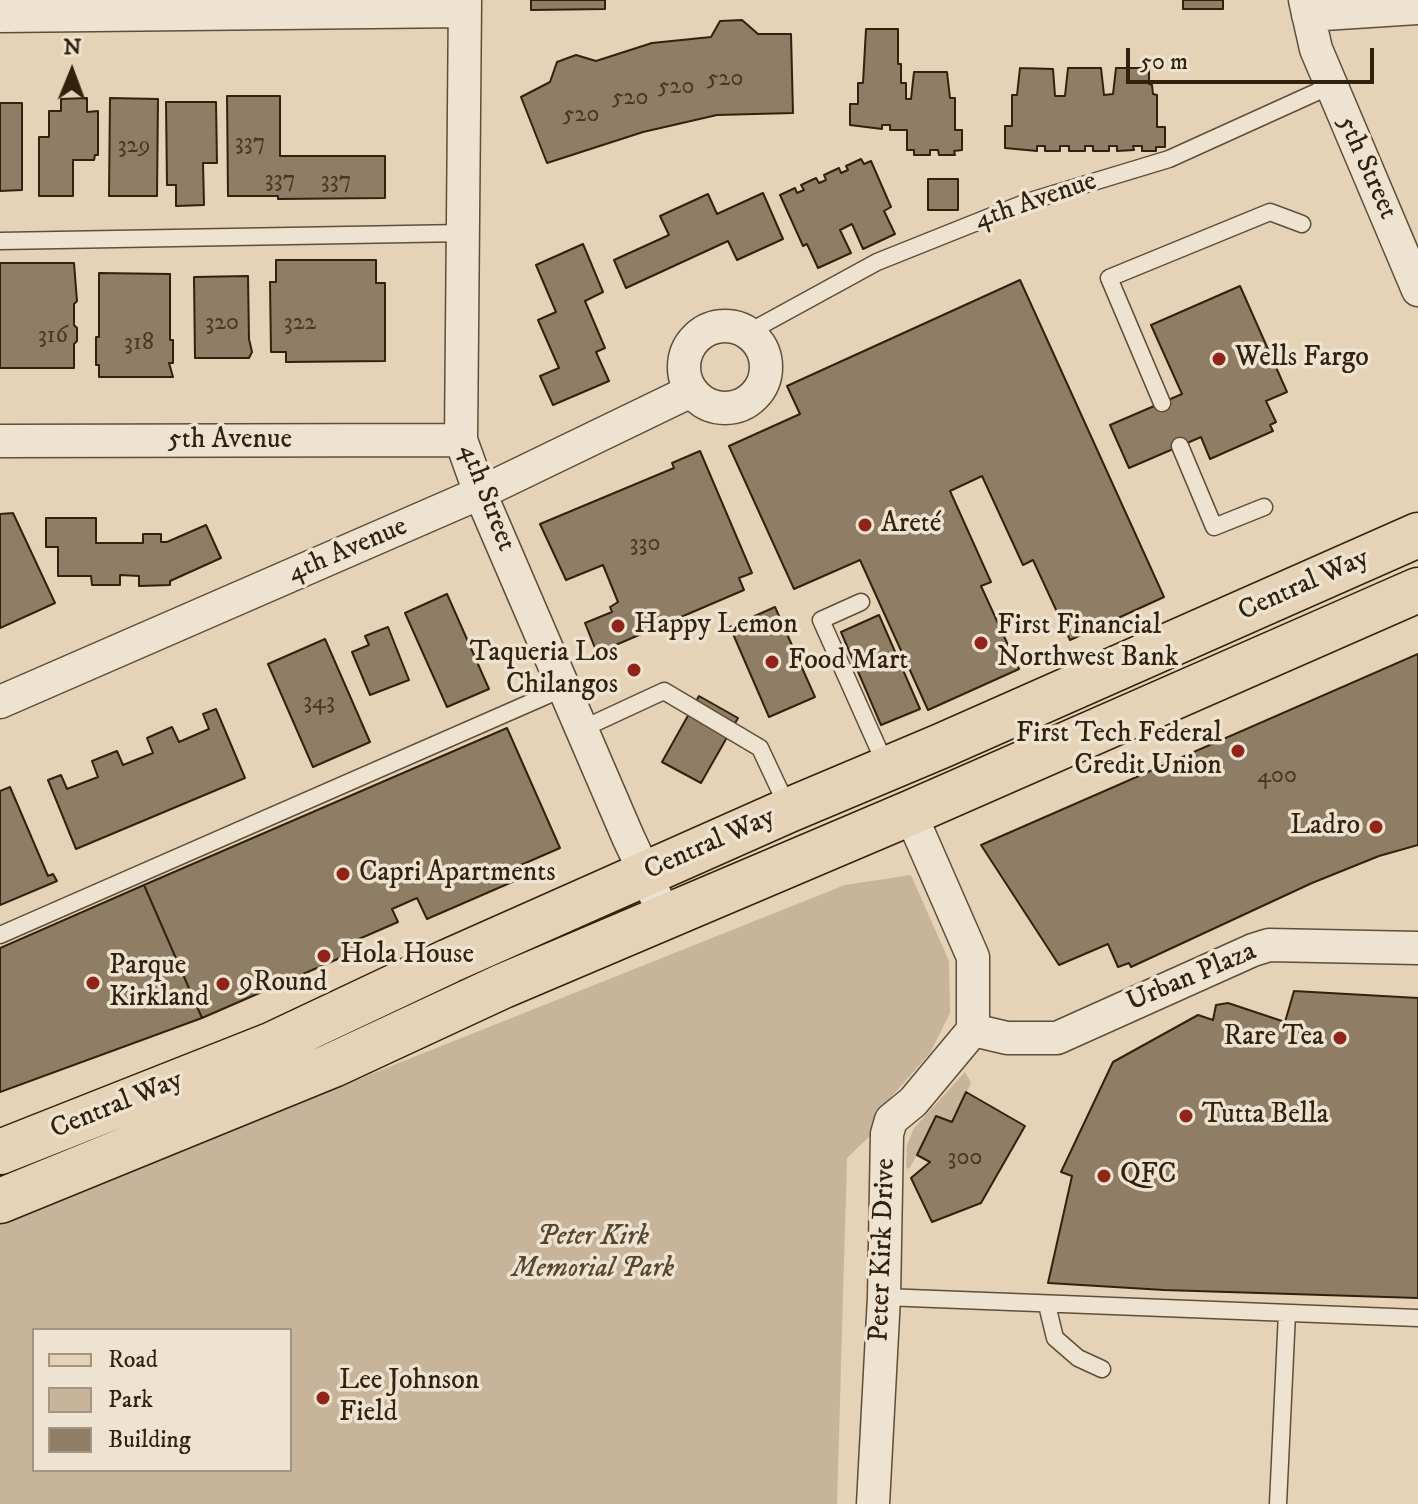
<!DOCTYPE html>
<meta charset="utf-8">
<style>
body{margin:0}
#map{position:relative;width:1418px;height:1504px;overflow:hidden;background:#e5d2b7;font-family:"IM FELL DW Pica",serif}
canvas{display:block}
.legend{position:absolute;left:32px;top:1328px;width:260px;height:144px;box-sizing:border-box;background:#eee2d0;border:2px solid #a39582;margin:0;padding:10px 14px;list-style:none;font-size:24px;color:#32220d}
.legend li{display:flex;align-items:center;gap:16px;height:40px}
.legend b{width:40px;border:2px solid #a39582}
.north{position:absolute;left:32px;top:32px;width:80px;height:80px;-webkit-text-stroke:6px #eee2d0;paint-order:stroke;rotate:1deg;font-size:22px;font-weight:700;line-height:32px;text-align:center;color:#32220d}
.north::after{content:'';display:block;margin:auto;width:28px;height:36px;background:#32220d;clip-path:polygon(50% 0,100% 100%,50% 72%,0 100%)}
.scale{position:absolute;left:1126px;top:48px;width:248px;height:36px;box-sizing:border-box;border:4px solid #32220d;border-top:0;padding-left:10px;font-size:24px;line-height:28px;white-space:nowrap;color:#32220d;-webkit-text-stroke:6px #eee2d0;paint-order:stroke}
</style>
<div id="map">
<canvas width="1418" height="1504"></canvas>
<ul class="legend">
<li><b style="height:10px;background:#e5d2b7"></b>Road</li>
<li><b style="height:22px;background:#c7b49a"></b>Park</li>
<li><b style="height:22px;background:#8f7e65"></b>Building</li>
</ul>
<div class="north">N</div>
<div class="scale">50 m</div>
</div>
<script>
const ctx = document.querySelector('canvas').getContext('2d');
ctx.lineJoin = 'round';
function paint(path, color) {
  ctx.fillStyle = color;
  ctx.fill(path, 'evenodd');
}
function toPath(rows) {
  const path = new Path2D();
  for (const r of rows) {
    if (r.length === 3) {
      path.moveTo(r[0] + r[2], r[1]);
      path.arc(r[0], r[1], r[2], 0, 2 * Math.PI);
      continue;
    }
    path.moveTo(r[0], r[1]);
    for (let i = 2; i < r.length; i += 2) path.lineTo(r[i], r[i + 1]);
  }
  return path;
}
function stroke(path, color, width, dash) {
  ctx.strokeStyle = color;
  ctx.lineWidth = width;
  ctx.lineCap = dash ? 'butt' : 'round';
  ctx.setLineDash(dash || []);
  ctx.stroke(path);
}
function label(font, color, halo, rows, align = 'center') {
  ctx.font = font + ' "IM FELL DW Pica",serif';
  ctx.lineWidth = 7;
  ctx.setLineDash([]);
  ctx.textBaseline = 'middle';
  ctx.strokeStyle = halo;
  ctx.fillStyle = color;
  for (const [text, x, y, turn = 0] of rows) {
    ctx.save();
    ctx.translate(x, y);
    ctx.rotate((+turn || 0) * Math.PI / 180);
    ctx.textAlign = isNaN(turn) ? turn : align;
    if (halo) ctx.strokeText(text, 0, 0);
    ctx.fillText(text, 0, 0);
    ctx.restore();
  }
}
paint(toPath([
 [911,875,949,961,950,1013,930,1053,886,1103,869,1137,847,1158,837,1504,0,1504,0,1222,845,885],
 [34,1330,290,1330,290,1470,34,1470],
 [965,1072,971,1083,952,1122,917,1155,909,1169,906,1167,907,1145,914,1128]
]), '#c7b49a');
const building = toPath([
 [531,0,605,0,605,9,531,10,531,0],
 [1183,0,1223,0,1223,9,1183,9,1183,0],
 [742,20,758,34,791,34,793,113,717,115,643,132,547,163,521,97,550,82,557,62,576,55,596,61,652,43,711,37,720,21,742,20],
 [866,29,898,29,898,64,901,64,901,83,906,83,906,99,911,99,914,72,947,72,950,98,955,98,955,130,962,130,962,150,954,151,955,155,939,155,938,150,930,150,930,155,914,155,914,150,907,150,907,130,890,130,890,125,882,125,882,129,850,125,850,104,858,104,858,83,863,83,866,29],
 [1020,68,1053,69,1055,96,1065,96,1068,68,1101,68,1104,95,1113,94,1116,68,1149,68,1149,84,1152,85,1153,94,1157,95,1157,127,1165,127,1165,147,1156,147,1156,151,1142,151,1142,146,1133,146,1134,150,1117,151,1117,146,1109,146,1109,151,1093,151,1093,146,1085,146,1085,151,1069,151,1069,146,1060,146,1060,151,1045,151,1045,146,1037,146,1037,151,1005,148,1005,126,1012,126,1012,95,1017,95,1020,68],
 [227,96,280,96,280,156,385,156,385,198,278,199,278,196,228,196,227,96],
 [87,98,87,112,98,111,98,155,95,155,94,160,73,160,73,196,39,196,39,137,49,137,49,111,61,111,61,99,87,98],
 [110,98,158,99,157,196,109,196,110,98],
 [166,102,216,102,217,163,203,163,204,205,176,206,176,185,167,185,166,102],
 [0,103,22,103,22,190,0,191,0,103],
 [861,159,864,164,871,161,891,207,884,211,895,234,863,249,852,224,840,230,851,253,818,268,807,244,803,246,780,195,795,188,797,193,804,190,801,185,816,178,819,183,826,180,824,175,839,168,841,173,848,170,846,166,861,159],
 [928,179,958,179,958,210,928,210,928,179],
 [763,193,783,239,737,260,728,241,626,288,614,260,669,235,660,216,708,194,717,214,763,193],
 [583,244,603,292,585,301,605,348,596,352,609,381,553,405,540,376,559,368,538,320,556,312,536,265,583,244],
 [276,260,376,260,376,283,385,283,385,361,286,362,286,352,271,352,270,282,276,282,276,260],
 [0,263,74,263,77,301,74,304,74,325,77,328,77,341,74,344,74,368,0,368,0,263],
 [99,273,170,274,170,340,173,340,173,363,169,363,173,377,99,377,99,365,96,365,96,337,99,337,99,273],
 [248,276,249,339,252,352,249,358,195,358,194,277,248,276],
 [1020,280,1164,597,1070,640,1033,560,1023,565,982,476,950,491,991,582,981,586,1019,669,928,710,860,560,794,589,729,446,800,414,787,386,1020,280],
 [1240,286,1287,392,1266,401,1276,422,1270,425,1273,431,1210,459,1201,437,1129,468,1110,425,1182,394,1151,325,1240,286],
 [700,451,752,573,739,578,744,590,597,653,585,623,612,612,610,607,618,602,603,565,566,580,540,524,674,468,672,463,700,451],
 [13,513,55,603,0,628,0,514,13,513],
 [46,518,96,518,96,543,143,543,143,534,161,534,161,542,167,542,206,525,221,558,170,581,170,585,139,586,139,576,120,575,120,585,92,585,91,576,58,576,58,547,46,547,46,518],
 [447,594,489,689,447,707,405,613,447,594],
 [775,607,815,697,769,717,730,627,775,607],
 [879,615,920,709,881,725,841,632,879,615],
 [388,627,409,680,370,695,352,652,369,645,365,636,388,627],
 [325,639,370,742,313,767,268,664,325,639],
 [1418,654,1418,845,1379,856,1312,883,1131,967,1129,963,1118,967,1108,944,1059,965,981,845,1418,654],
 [699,696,738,718,701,783,662,762,699,696],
 [216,709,245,778,76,849,48,780,61,775,67,789,98,777,92,761,117,751,123,765,153,753,147,738,172,727,179,742,209,729,203,714,216,709],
 [507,728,560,848,514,868,519,879,427,919,417,898,392,909,398,922,352,942,356,951,202,1018,144,885,507,728],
 [10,787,48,876,53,874,57,881,0,905,0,791,10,787],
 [144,885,202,1018,0,1092,0,948,144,885],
 [1294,991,1418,998,1418,1298,1164,1290,1048,1283,1072,1176,1061,1172,1113,1062,1198,1015,1213,1020,1216,1005,1228,1003,1285,1022,1294,991],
 [966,1092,1025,1126,981,1203,932,1222,911,1178,930,1162,917,1155,936,1116,952,1122,966,1092]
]);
paint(building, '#8f7e65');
stroke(building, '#32220d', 2);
const lane = toPath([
 [0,241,464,233],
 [760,326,877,262,1027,202,1169,159,1330,86],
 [1162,403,1109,278,1270,212,1302,224],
 [1180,446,1214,527,1264,507],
 [861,602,821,620,887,768],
 [582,729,664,691,760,748,789,810],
 [0,935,564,688],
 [884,1297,1418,1318],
 [1047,1305,1055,1338,1078,1358,1102,1369],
 [1278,1504,1287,1313]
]);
const street = toPath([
 [465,0,461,440,480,493,628,837,665,916],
 [1305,0,1316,49,1418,290],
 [1308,15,1418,8],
 [0,16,465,11],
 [725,367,41],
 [0,441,461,440],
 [0,702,480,493,691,391],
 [910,813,973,957,973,1030],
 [973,1030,1007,1038,1057,1038,1253,950,1269,945,1418,948],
 [873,1504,884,1297,887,1134,891,1120,913,1102,973,1030]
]);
const primary = toPath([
 [0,1152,273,1044,449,961,789,810,941,746,1418,535],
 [0,1201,333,1065,503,986,910,813,1418,590]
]);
stroke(lane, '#5f4e38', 19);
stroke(street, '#5f4e38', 35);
stroke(primary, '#32220d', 47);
stroke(lane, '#eee2d0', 16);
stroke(street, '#eee2d0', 32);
stroke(primary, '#e5d2b7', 44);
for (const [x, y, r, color] of [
 [1219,359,8,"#8f2418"],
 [865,525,8,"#8f2418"],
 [618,626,8,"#8f2418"],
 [981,643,8,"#8f2418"],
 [772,662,8,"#8f2418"],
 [634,670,8,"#8f2418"],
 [1238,751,8,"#8f2418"],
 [1376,827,8,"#8f2418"],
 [343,874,8,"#8f2418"],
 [324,956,8,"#8f2418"],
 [93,983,8,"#8f2418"],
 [223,984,8,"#8f2418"],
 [1340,1038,8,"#8f2418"],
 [1186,1116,8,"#8f2418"],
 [1104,1176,8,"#8f2418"],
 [323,1398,8,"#8f2418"]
]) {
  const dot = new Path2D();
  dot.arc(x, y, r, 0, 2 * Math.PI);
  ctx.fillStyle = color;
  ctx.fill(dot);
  stroke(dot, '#eee2d0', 3);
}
label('24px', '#493923', null, [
 ["520",725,80],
 ["520",676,88],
 ["520",630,99],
 ["520",581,116],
 ["337",250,144],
 ["329",134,147],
 ["337",280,181],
 ["337",336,182],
 ["320",222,324],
 ["322",300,324],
 ["316",53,337],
 ["318",139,344],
 ["330",645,545],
 ["343",319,703],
 ["400",1277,777],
 ["300",965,1159]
]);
label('28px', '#32220d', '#eee2d0', [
 ["5th Street",1366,168,66],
 ["4th Avenue",1036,202,-19],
 ["5th Avenue",230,441],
 ["4th Street",486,498,69],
 ["4th Avenue",348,551,-23],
 ["Central Way",1304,586,-24],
 ["Central Way",710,845,-24],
 ["Urban Plaza",1192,978,-23],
 ["Central Way",117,1106,-22],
 ["Peter Kirk Drive",884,1250,-88]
]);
label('28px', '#32220d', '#eee2d0', [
 ["Wells Fargo",1235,359],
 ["Areté",881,525],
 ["Happy Lemon",634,626],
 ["First Financial",997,627],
 ["Northwest Bank",997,659],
 ["Taqueria Los",618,654,"right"],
 ["Chilangos",618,686,"right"],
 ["Food Mart",788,662],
 ["First Tech Federal",1222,735,"right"],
 ["Credit Union",1222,767,"right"],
 ["Ladro",1360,827,"right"],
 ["Capri Apartments",359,874],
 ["Hola House",340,956],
 ["Parque",109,967],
 ["Kirkland",109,999],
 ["9Round",239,984],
 ["Rare Tea",1324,1038,"right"],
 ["Tutta Bella",1202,1116],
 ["QFC",1120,1176],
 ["Lee Johnson",339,1382],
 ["Field",339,1414]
], 'left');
label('italic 28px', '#574630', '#eee2d0', [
 ["Peter Kirk",593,1238],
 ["Memorial Park",593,1270]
]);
</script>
